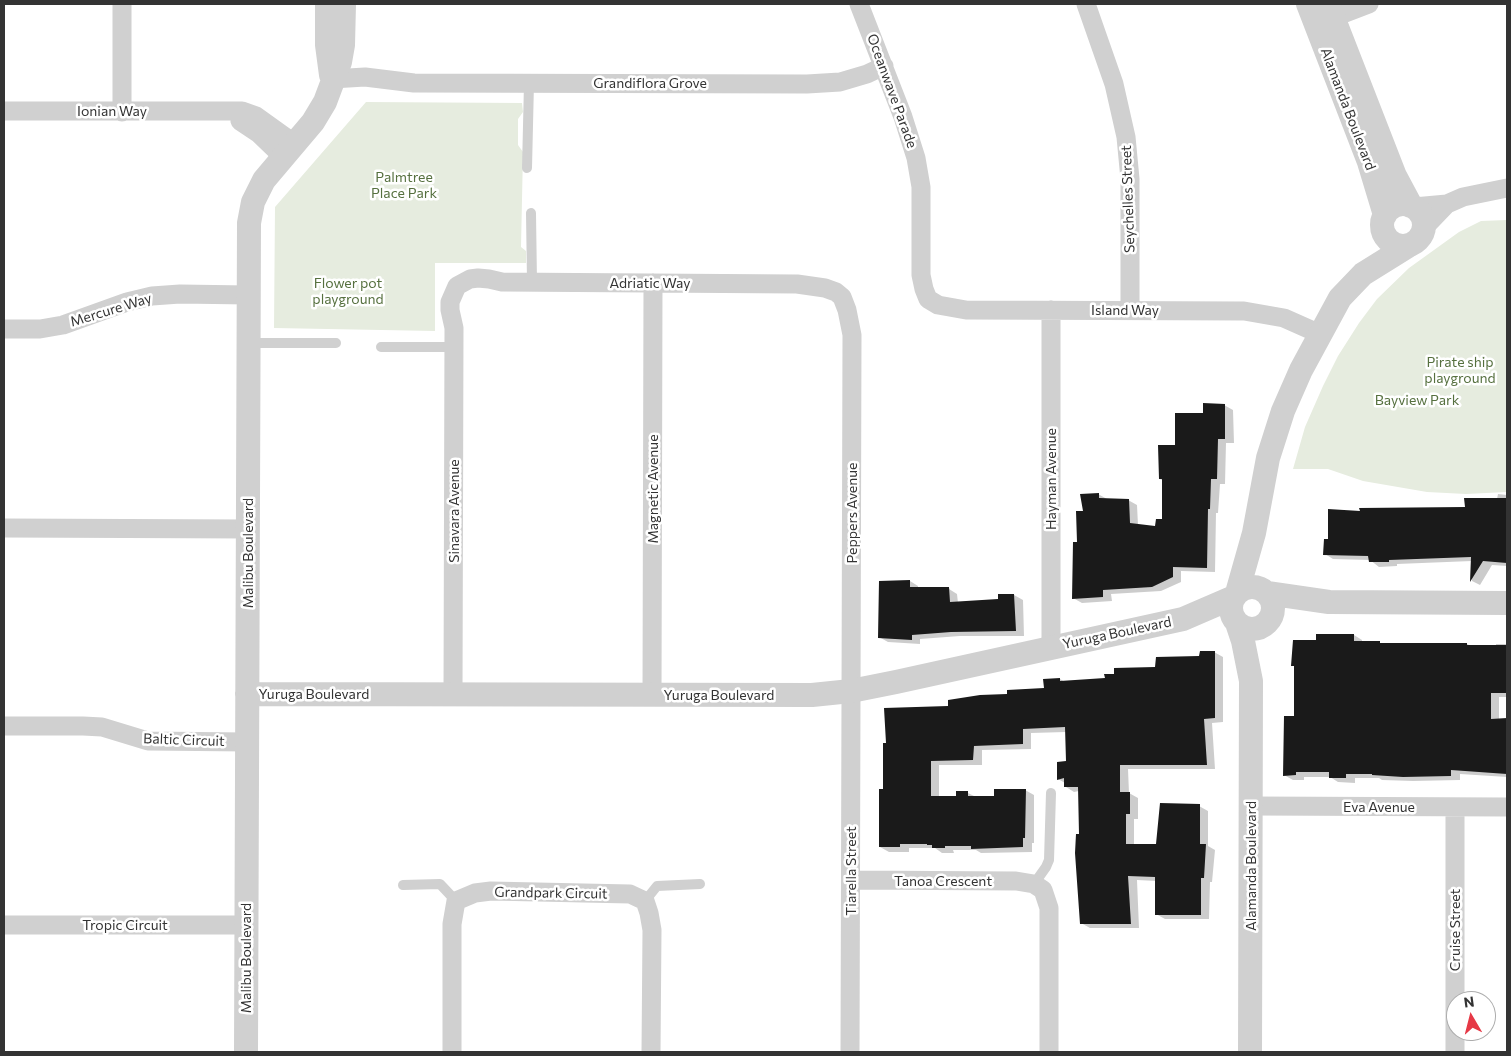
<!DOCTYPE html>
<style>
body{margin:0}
#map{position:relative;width:1511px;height:1056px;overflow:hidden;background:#fff;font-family:Commissioner,sans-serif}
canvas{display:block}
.frame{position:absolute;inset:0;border:5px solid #333;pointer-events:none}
.north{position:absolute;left:1446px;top:991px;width:50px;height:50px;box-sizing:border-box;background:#fff;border:1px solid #adadad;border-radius:50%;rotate:352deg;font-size:14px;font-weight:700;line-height:20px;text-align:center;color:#333}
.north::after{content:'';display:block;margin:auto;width:18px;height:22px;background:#e63946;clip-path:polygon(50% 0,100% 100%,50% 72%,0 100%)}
</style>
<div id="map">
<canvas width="1511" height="1056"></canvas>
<div class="frame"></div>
<div class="north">N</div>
</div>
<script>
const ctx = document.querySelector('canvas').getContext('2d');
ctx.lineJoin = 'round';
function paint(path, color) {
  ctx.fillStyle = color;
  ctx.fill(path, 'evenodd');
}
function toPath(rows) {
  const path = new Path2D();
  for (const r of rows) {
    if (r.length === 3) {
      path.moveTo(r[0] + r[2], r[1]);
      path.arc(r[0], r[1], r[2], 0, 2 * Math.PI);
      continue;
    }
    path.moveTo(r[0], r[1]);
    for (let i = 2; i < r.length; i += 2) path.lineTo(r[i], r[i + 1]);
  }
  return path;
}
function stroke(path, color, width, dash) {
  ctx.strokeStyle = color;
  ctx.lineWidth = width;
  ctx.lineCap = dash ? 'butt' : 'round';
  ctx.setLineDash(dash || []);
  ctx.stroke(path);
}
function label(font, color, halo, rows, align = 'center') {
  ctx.font = font + ' Commissioner,sans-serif';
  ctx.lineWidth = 5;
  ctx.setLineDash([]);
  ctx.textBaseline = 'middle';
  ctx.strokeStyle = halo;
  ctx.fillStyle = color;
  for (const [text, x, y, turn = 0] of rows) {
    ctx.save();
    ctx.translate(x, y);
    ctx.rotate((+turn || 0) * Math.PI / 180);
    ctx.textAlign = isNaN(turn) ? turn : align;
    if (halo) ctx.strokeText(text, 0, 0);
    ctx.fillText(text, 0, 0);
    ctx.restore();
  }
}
paint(toPath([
 [366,102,522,103,523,112,518,119,518,145,523,152,521,247,526,251,526,263,435,263,435,331,274,328,275,207],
 [1507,220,1507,492,1466,494,1427,492,1363,481,1328,469,1293,469,1305,427,1323,386,1338,356,1359,323,1377,299,1409,268,1459,232,1481,221]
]), '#e6ecdf');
paint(toPath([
 [1224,405,1233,410,1234,443,1226,443,1225,484,1220,484,1218,513,1216,513,1215,572,1181,571,1181,582,1161,591,1111,594,1112,601,1082,603,1073,598,1078,544,1084,512,1098,494,1107,499,1128,500,1137,505,1138,525,1156,527,1164,520,1164,481,1160,479,1176,446,1204,414],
 [1498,494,1507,495,1507,566,1492,565,1480,585,1472,581,1472,561,1397,564,1397,566,1379,567,1370,560,1333,559,1325,554,1330,540,1361,512,1466,508,1497,499],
 [910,581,918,586,918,589,949,589,957,594,958,603,999,601,1014,595,1023,600,1024,636,960,636,920,639,920,644,888,642,879,637],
 [1354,635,1362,640,1362,643,1467,644,1471,646,1496,646,1496,644,1507,644,1507,697,1499,697,1499,719,1507,719,1507,777,1460,774,1460,780,1413,781,1382,780,1379,778,1355,778,1355,783,1338,782,1330,777,1304,777,1304,780,1293,780,1284,775,1295,717,1317,641],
 [1214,652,1223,657,1223,722,1212,723,1215,769,1128,769,1129,793,1138,798,1138,819,1134,819,1134,845,1157,845,1199,806,1208,811,1208,846,1215,850,1212,882,1210,882,1209,919,1165,919,1156,914,1156,881,1137,880,1139,928,1090,928,1081,923,1079,791,1074,792,1066,787,1065,783,1058,779,1067,762,1066,732,1031,733,1031,749,982,750,982,765,939,765,939,797,957,797,968,793,976,797,995,797,1025,790,1034,795,1034,843,1032,843,1032,852,981,853,976,850,953,850,954,853,942,853,935,848,909,848,909,852,889,852,880,847,885,790,950,707,1045,689,1060,679,1065,682,1106,679,1115,675,1156,668]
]), '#0003');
paint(toPath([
 [1203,403,1225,404,1225,439,1218,439,1217,479,1211,479,1210,509,1208,509,1207,568,1173,567,1173,577,1152,587,1103,590,1103,597,1072,599,1073,542,1077,542,1076,511,1083,511,1080,494,1099,493,1099,498,1129,499,1130,523,1155,526,1156,519,1162,519,1162,479,1159,479,1158,445,1175,445,1175,413,1203,413],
 [1464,498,1507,498,1507,563,1483,561,1470,582,1471,557,1389,560,1389,562,1369,562,1368,556,1323,555,1324,539,1328,539,1328,509,1360,511,1359,508,1465,507],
 [910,580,910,587,949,587,950,602,998,599,998,594,1014,594,1016,631,951,632,912,635,912,640,878,638,879,581],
 [1316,634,1354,634,1354,641,1380,641,1380,643,1467,643,1467,645,1507,645,1507,693,1491,693,1491,719,1507,718,1507,774,1451,770,1451,776,1403,777,1372,775,1372,774,1346,774,1346,778,1329,778,1329,772,1296,772,1296,775,1283,776,1284,716,1294,716,1294,666,1291,666,1293,640,1316,640],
 [1200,651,1215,651,1215,718,1204,719,1207,765,1120,765,1120,792,1130,792,1130,814,1126,814,1126,844,1156,844,1160,803,1200,804,1200,844,1206,844,1204,878,1201,878,1201,915,1155,915,1155,877,1128,876,1131,924,1080,924,1075,853,1076,834,1079,834,1078,787,1064,787,1064,778,1057,780,1057,762,1066,761,1065,727,1023,729,1023,744,974,746,973,760,931,761,931,796,956,796,956,791,968,791,968,796,994,796,994,789,1026,789,1025,838,1023,838,1023,847,971,849,971,846,945,846,945,848,932,848,932,845,927,845,927,844,900,844,900,847,879,847,879,789,883,789,883,743,886,743,884,708,948,706,948,700,980,695,1007,694,1007,690,1044,688,1043,679,1060,678,1060,681,1105,678,1104,674,1114,674,1114,668,1155,667,1156,657,1199,656]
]), '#1a1a1a');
stroke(toPath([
 [527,168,529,83],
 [531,213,532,282],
 [248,343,336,343],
 [381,347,454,347],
 [1034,884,1046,867,1049,860,1051,793],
 [403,885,440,884,456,901],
 [645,901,657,886,700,884]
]), '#d0d0d0', 10);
stroke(toPath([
 [859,4,903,117,916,158,921,187,921,275,924,289,928,299,938,305,966,310,1244,311,1284,318,1320,334],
 [1086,4,1114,84,1126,137,1130,179,1130,310],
 [1322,22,1369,4],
 [332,79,365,77,414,83,807,84,840,82,867,74,884,66],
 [4,111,242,111,256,116,295,144],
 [122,112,122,4],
 [240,121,258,133,283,157],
 [1414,207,1447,204,1463,197,1507,188],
 [1424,228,1447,204],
 [4,329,40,329,63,325,127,302,152,296,180,294,248,295],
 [4,528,248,529],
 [1051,648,1051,310],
 [453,694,454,328,450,310,450,302,457,286,470,279,478,278,489,279,502,282,797,284,825,288,836,292,842,297,847,310,852,335,850,1052],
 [652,695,653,283],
 [4,726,83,726,102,727,148,741,247,742],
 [1251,806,1507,807],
 [851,880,1016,881,1034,884,1043,890,1049,908,1049,1052],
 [4,925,246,925],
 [452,1052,452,924,456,901,475,893,491,891,630,894,645,901,649,913,652,930,651,1052],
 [1455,1052,1455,807]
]), '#d0d0d0', 19);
stroke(toPath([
 [327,4,327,45,331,75],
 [1308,4,1369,162,1385,215],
 [1328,4,1395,176,1411,206],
 [1403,225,21],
 [1252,608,21],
 [1237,593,1254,533,1268,458,1283,411,1301,370,1340,298,1363,274,1408,246],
 [1267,593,1329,602,1507,603],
 [1237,623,1243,641,1251,681,1250,1052],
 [247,694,812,695,851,691,896,682,1183,619,1234,597],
 [246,1052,249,223,253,202,264,180,313,122,325,102,340,62,343,45,344,4]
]), '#d0d0d0', 24);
label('14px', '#333', '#fff', [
 ["Grandiflora Grove",650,83],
 ["Oceanwave Parade",892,91,70],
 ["Alamanda Boulevard",1348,109,69],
 ["Ionian Way",112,111],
 ["Seychelles Street",1128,199,-92],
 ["Adriatic Way",650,283],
 ["Mercure Way",111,310,-17],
 ["Island Way",1125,310],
 ["Hayman Avenue",1051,479,-90],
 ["Magnetic Avenue",653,489,-90],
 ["Sinavara Avenue",454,511,-90],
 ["Peppers Avenue",852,513,-90],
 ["Malibu Boulevard",248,553,-90],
 ["Yuruga Boulevard",1117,633,-12],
 ["Yuruga Boulevard",314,694],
 ["Yuruga Boulevard",719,695],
 ["Baltic Circuit",184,740,2],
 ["Eva Avenue",1379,807],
 ["Alamanda Boulevard",1251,866,-90],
 ["Tiarella Street",851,871,-90],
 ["Tanoa Crescent",943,881],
 ["Grandpark Circuit",551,893,1],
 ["Tropic Circuit",125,925],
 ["Cruise Street",1455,930,-90],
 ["Malibu Boulevard",246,958,-90]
]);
label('14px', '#56703f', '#fff', [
 ["Palmtree",404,177],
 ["Place Park",404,193],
 ["Flower pot",348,283],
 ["playground",348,299],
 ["Pirate ship",1460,362],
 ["playground",1460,378],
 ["Bayview Park",1417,400]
]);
</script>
